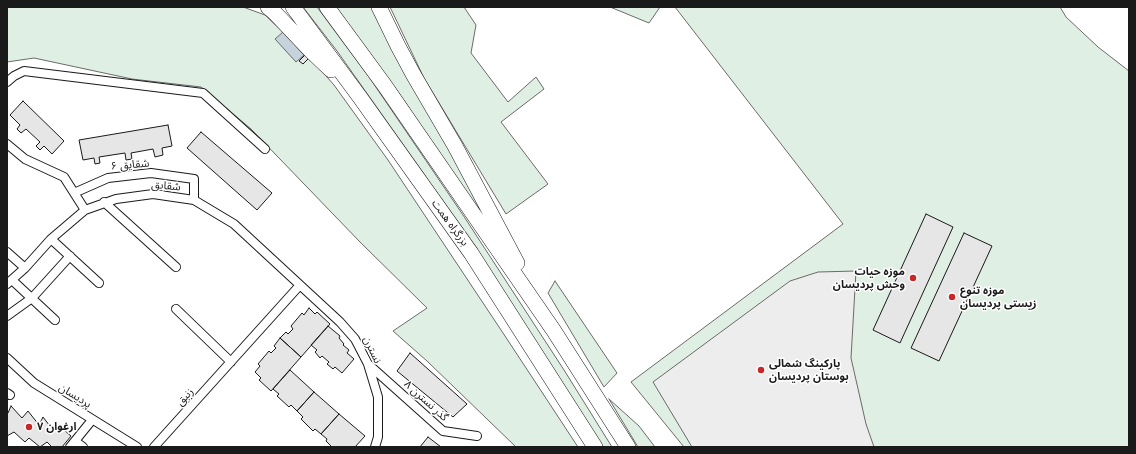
<!DOCTYPE html>
<meta charset="utf-8">
<style>
body{margin:0}
#map{position:relative;width:1136px;height:454px;overflow:hidden;background:#fff;font-family:"Open Sans",sans-serif}
canvas{display:block}
.frame{position:absolute;inset:0;border:8px solid #1a1a1a;pointer-events:none}
</style>
<div id="map">
<canvas width="1136" height="454"></canvas>
<div class="frame"></div>
</div>
<script>
const ctx = document.querySelector('canvas').getContext('2d');
ctx.lineJoin = 'round';
function paint(path, color) {
  ctx.fillStyle = color;
  ctx.fill(path, 'evenodd');
}
function toPath(rows) {
  const path = new Path2D();
  for (const r of rows) {
    path.moveTo(r[0], r[1]);
    for (let i = 2; i < r.length; i += 2) path.lineTo(r[i], r[i + 1]);
  }
  return path;
}
function stroke(path, color, width, dash) {
  ctx.strokeStyle = color;
  ctx.lineWidth = width;
  ctx.lineCap = dash ? 'butt' : 'round';
  ctx.setLineDash(dash || []);
  ctx.stroke(path);
}
function label(font, color, halo, rows, align = 'center') {
  ctx.font = font + ' "Open Sans","Noto Sans Arabic",sans-serif';
  ctx.lineWidth = 3;
  ctx.setLineDash([]);
  ctx.textBaseline = 'middle';
  ctx.strokeStyle = halo;
  ctx.fillStyle = color;
  for (const [text, x, y, turn = 0] of rows) {
    ctx.save();
    ctx.translate(x, y);
    ctx.rotate((+turn || 0) * Math.PI / 180);
    ctx.textAlign = isNaN(turn) ? turn : align;
    if (halo) ctx.strokeText(text, 0, 0);
    ctx.fillText(text, 0, 0);
    ctx.restore();
  }
}
const green = toPath([
 [7,7,243,7,265,15,312,60,334,85,388,160,505,336,578,447,516,447,427,361,393,331,427,308,360,242,251,129,201,87,132,79,34,58,7,62,7,7],
 [303,7,317,7,369,77,463,215,564,370,612,447,601,447,424,174,337,51,303,7],
 [336,7,374,7,501,245,403,99,336,7],
 [390,7,464,7,476,25,471,53,508,102,536,77,544,89,501,122,548,184,506,214,424,78,390,7],
 [610,7,660,7,649,23,610,7],
 [675,7,1060,7,1066,17,1098,47,1129,71,1129,447,684,447,631,382,843,224,675,7],
 [555,281,617,373,604,387,548,293,555,281],
 [609,399,639,426,655,447,638,447,609,399]
]);
paint(green, '#e0efe3');
stroke(green, '#6a6a6a', 1);
const parking = toPath([
 [856,271,851,358,866,424,874,447,692,447,653,382,790,281,818,272,856,271]
]);
paint(parking, '#ededed');
stroke(parking, '#6a6a6a', 1);
const water = toPath([
 [283,32,304,55,296,62,275,39,283,32]
]);
paint(water, '#c6d2dc');
stroke(water, '#6a6a6a', 1);
const building = toPath([
 [306,54,309,58,303,64,299,61,306,54],
 [23,101,64,141,52,154,44,146,40,150,36,146,40,142,26,129,21,133,17,129,20,125,10,115,23,101],
 [168,125,172,146,162,148,163,155,155,157,153,149,131,153,132,159,126,160,125,153,99,157,100,163,95,164,94,158,83,160,79,140,168,125],
 [201,132,272,193,257,210,187,148,201,132],
 [926,214,953,227,900,343,873,330,926,214],
 [964,233,992,246,939,361,911,348,964,233],
 [309,308,315,314,317,312,330,324,301,357,280,338,286,332,288,334,293,329,291,326,302,313,304,315,309,308],
 [328,326,340,336,339,338,344,344,343,345,349,350,347,353,354,359,342,373,335,367,333,369,327,364,329,362,322,356,320,358,315,352,317,350,311,345,328,326],
 [280,338,301,357,271,391,259,380,261,378,255,372,260,366,258,364,269,351,271,353,276,348,274,346,280,338],
 [410,353,467,404,453,417,397,371,410,353],
 [290,370,314,392,297,411,291,405,289,407,277,396,279,394,273,389,290,370],
 [314,392,339,414,321,434,315,429,313,431,301,419,303,417,297,411,314,392],
 [11,406,22,418,28,411,39,425,43,417,53,430,57,424,71,436,62,447,52,447,47,442,40,447,29,438,25,442,14,432,7,436,7,412,8,413,11,406],
 [339,414,365,436,355,447,332,447,326,441,327,439,321,434,339,414],
 [428,437,441,447,420,447,428,437]
]);
paint(building, '#e6e6e6');
stroke(building, '#1a1a1a', 1);
const street = toPath([
 [7,82,14,76,24,71,203,93,265,149],
 [7,144,25,159,64,177,85,210],
 [74,193,108,178,151,173,194,179,194,200],
 [104,202,176,267],
 [51,239,99,283],
 [7,252,25,268],
 [12,280,55,320],
 [7,284,25,268,51,239,85,210,116,199,153,194,194,200,234,224,340,322,355,339,368,364,378,397,378,437,375,447],
 [176,309,231,362],
 [7,316,32,298,70,256],
 [7,358,34,383,137,447],
 [368,364,443,431,477,436],
 [7,393,10,395],
 [75,441,83,447],
 [70,447,92,420],
 [154,447,300,285]
]);
const highway = toPath([
 [268,7,275,13,311,51,331,70],
 [293,7,359,96,471,253,595,447],
 [327,7,385,86,554,331,628,447],
 [379,7,398,46,413,74,455,146,517,263]
]);
stroke(street, '#1a1a1a', 10);
stroke(highway, '#1a1a1a', 16);
stroke(street, '#fff', 8);
stroke(highway, '#fff', 15);
for (const [x, y, r, color] of [
 [913,278,4,"#c62828"],
 [952,297,4,"#c62828"],
 [761,370,4,"#c62828"],
 [29,427,4,"#c62828"]
]) {
  const dot = new Path2D();
  dot.arc(x, y, r, 0, 2 * Math.PI);
  ctx.fillStyle = color;
  ctx.fill(dot);
  stroke(dot, '#fff', 1.5);
}
label('11px', '#1a1a1a', '#fff', [
 ["شقایق ۶",130,165,-5],
 ["شقایق",166,186,5],
 ["بزرگراه همت",450,223,54],
 ["نسترن",372,350,65],
 ["پردیسان",75,396,32],
 ["زنبق",185,397,-47],
 ["گذر نسترن ۸",426,401,42]
]);
label('bold 11px', '#1a1a1a', '#fff', [
 ["موزه حیات",905,272,"right"],
 ["وحش پردیسان",905,285,"right"],
 ["موزه تنوع",960,291],
 ["زیستی پردیسان",960,304],
 ["پارکینگ شمالی",769,364],
 ["بوستان پردیسان",769,377],
 ["ارغوان ۷",37,427]
], 'left');
</script>
